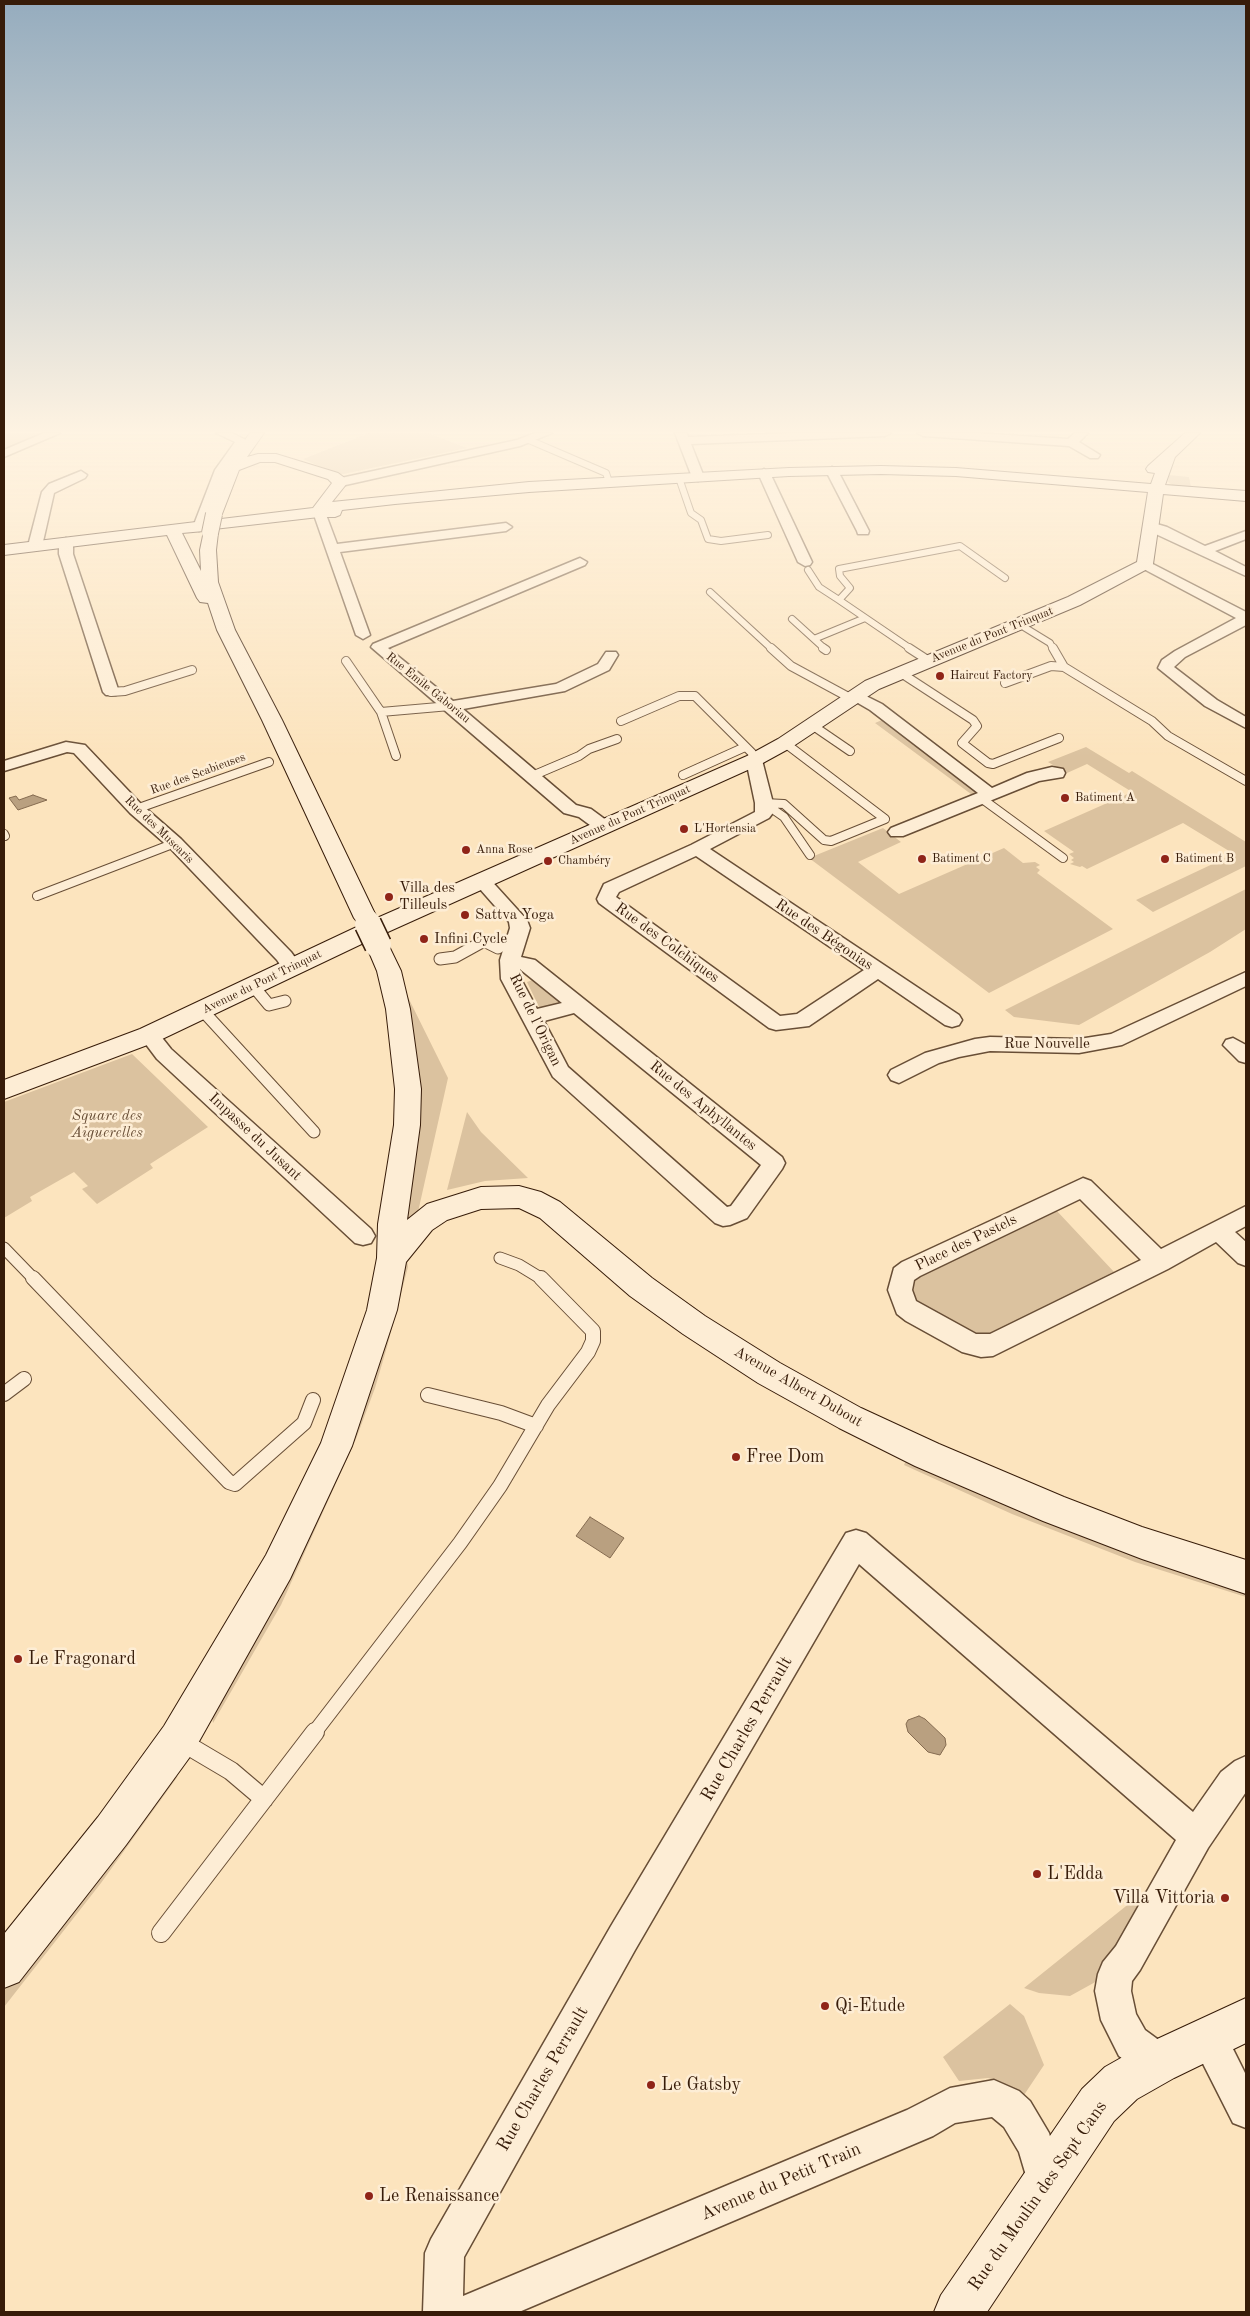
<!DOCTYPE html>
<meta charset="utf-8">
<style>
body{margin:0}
#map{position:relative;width:1250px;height:2316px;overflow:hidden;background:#fce4be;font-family:"Old Standard TT",serif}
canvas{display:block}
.frame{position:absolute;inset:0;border:5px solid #371c09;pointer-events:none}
</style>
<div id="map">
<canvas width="1250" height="2316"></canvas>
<div class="frame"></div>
</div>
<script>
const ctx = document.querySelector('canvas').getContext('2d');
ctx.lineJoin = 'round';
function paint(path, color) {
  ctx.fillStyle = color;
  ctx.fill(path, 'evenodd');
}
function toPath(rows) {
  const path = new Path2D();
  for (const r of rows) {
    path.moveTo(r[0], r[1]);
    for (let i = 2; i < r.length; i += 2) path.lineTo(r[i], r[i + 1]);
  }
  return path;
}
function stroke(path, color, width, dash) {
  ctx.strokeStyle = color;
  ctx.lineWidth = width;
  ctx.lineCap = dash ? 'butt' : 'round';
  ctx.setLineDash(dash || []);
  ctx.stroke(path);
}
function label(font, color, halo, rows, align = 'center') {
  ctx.font = font + ' "Old Standard TT",serif';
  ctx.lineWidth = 5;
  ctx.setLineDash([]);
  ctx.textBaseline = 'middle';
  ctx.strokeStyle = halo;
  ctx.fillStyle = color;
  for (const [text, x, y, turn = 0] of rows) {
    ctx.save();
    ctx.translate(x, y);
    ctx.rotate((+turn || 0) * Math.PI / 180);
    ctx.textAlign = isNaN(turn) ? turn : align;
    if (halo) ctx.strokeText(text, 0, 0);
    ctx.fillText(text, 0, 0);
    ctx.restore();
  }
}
paint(toPath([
 [4,433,43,433,4,449],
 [369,433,428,433,467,448,339,475,303,459],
 [1169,475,1189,477,1191,487,1172,485,1168,482],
 [882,720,979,794,975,797,875,723],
 [1086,747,1129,773,1132,771,1246,842,1246,866,1153,912,1136,900,1234,854,1183,823,1087,869,1082,866,1080,867,1070,864,1074,862,1071,860,1074,858,1069,854,1074,852,1044,831,1132,792,1087,764,1067,773,1048,762],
 [883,828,901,842,858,862,899,894,1004,848,1023,863,1035,862,1040,865,1036,867,1040,870,1037,873,1113,929,989,993,809,858],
 [1246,889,1246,929,1210,952,1079,1025,1014,1017,1005,1010],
 [397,975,448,1078,418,1212,402,1224],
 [535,979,562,1001,540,1009,527,982],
 [132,1054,208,1127,150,1164,153,1168,97,1204,82,1189,88,1186,74,1172,30,1197,32,1201,4,1218,4,1102],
 [467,1112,481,1132,528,1178,485,1181,447,1190],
 [1056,1210,1115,1273,999,1333,975,1337,921,1308,912,1295,912,1283,915,1278],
 [407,1260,408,1267,387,1347,375,1388,356,1439,281,1605,213,1723,211,1711,390,1319],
 [909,1453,1183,1566,1246,1586,1246,1597,1135,1562,1012,1514,904,1465],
 [178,1776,101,1883,4,2007,4,1991,34,1956,164,1784],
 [1156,1882,1099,1980,1070,1996,1039,1993,1024,1988],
 [1010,2004,1024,2016,1044,2065,1022,2098,1003,2083,988,2078,959,2081,943,2057]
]), '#dbc29f');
const water = toPath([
 [33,795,47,800,18,810,9,798,16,796,19,800,33,795],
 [590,1517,624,1538,610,1558,576,1536,590,1517],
 [919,1716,925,1719,945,1738,946,1745,940,1755,928,1752,908,1732,906,1724,908,1720,919,1716]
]);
paint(water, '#b9a080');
stroke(water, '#856b50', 1);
const laneFar4 = toPath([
 [529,440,606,473,609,482],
 [679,478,691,513,701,520,708,539,721,541,768,535],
 [808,570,819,587,839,600],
 [710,592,772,649],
 [792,619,814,639,865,618],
 [1019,624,1050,643,1053,649],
 [814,639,825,649],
 [911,649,839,600,850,588,840,576,839,569,960,546,1005,578]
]);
const laneFar3 = toPath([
 [771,648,791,666,852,699],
 [823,648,826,650],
 [909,648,929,661],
 [1053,648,1064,667,1152,721,1168,736,1246,781],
 [346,661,381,712,396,756],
 [901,673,973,720,977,726,962,743,988,763,993,764,1059,738],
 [1005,683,1051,666,1064,667],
 [111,692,125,691,192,670],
 [381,712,450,706],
 [621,721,679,696,695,696,752,753,754,760],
 [812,725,850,751],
 [683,775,745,747],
 [532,776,579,756,589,749,617,739],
 [981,798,1063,858],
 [764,803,784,804,824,840,831,841,885,819,785,743],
 [764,803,784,817,810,855],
 [136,809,269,762],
 [4,834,5,836],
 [37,896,175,843]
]);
const laneFar2 = toPath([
 [440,959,455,957,484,941,498,948,517,935],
 [254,987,269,1005,285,1001],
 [203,1011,314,1132],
 [4,1248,34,1279],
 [500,1258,519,1265,542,1279]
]);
const laneFar1 = toPath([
 [33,1278,229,1482,235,1484,304,1423,313,1400],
 [4,1394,24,1379],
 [428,1395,501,1413,536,1426],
 [314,1733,460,1543,500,1486,548,1405,588,1352,593,1341,593,1331,541,1278]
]);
const lane = toPath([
 [182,1742,231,1771,264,1799],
 [161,1933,315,1732]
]);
const street = toPath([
 [44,433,60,433,4,457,4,450,44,433],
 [216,433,232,433,248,441,227,470,205,527,199,531,193,527,215,470,235,442,216,433],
 [535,433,552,433,520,446,341,486,335,482,341,478,517,440,535,433],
 [675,433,687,433,688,437,796,433,891,433,885,436,691,444,704,477,698,481,692,477,675,433],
 [917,433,976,433,1068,439,1075,433,1088,433,1079,442,1100,455,1098,458,1090,458,1069,446,923,436,917,433],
 [832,467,838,471,869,531,868,534,858,534,857,531,826,471,832,467],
 [764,469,770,473,812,562,810,565,805,566,798,562,758,473,764,469],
 [81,471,87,475,85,478,54,493,42,546,40,549,30,549,28,546,42,492,49,484,81,471],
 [319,508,325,512,337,544,506,523,512,527,506,531,340,552,370,635,363,639,356,635,313,512,319,508],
 [1150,522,1167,527,1205,546,1246,531,1246,539,1215,551,1246,567,1246,576,1145,529,1144,526,1150,522],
 [66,538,73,542,73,554,119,692,116,695,106,695,103,692,59,554,59,542,66,538],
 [580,558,587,562,585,565,388,648,453,701,556,684,598,664,606,652,616,652,618,655,609,670,565,691,463,709,576,805,591,809,610,823,613,827,610,831,604,832,598,831,579,817,564,813,371,647,373,644,580,558],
 [1145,560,1246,612,1246,625,1185,657,1174,667,1217,700,1246,717,1246,728,1205,706,1158,668,1162,660,1175,651,1236,618,1140,567,1138,564,1145,560],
 [856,691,882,704,992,788,1027,773,1052,767,1063,769,1065,773,1063,777,1039,781,903,836,891,836,888,832,891,828,978,793,870,710,851,699,848,696,851,693,856,691],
 [66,742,85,745,142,805,181,839,291,952,302,967,299,972,292,973,285,972,277,960,169,847,130,813,74,753,67,752,4,771,4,761,66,742],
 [754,755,760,757,762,760,773,803,772,814,769,818,710,849,959,1015,962,1020,959,1025,952,1027,945,1025,878,979,809,1026,776,1030,769,1028,599,903,597,899,604,884,691,845,755,812,755,803,746,760,748,757,754,755],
 [696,856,864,970,797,1014,780,1016,616,897,619,892,696,856],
 [481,874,487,876,527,920,530,928,521,957,535,960,782,1157,785,1163,782,1169,747,1218,730,1225,723,1226,715,1223,553,1077,501,979,500,960,510,928,509,922,472,880,475,876,481,874],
 [520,969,521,970,562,1003,537,1009,521,979,520,969],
 [574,1013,761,1165,731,1206,727,1207,568,1067,544,1021,574,1013],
 [1246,972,1246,986,1122,1045,1079,1053,990,1051,959,1057,939,1063,899,1083,891,1080,888,1075,891,1070,925,1053,975,1039,990,1037,1079,1039,1111,1034,1246,972],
 [149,1028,156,1030,171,1049,371,1229,375,1236,371,1243,363,1245,355,1243,157,1059,139,1035,142,1030,149,1028],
 [1233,1038,1246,1045,1246,1063,1239,1061,1223,1045,1226,1040,1233,1038],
 [1083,1178,1091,1181,1161,1249,1246,1206,1246,1226,1235,1232,1246,1242,1246,1266,1238,1263,1216,1242,1168,1269,993,1356,981,1357,962,1352,906,1321,897,1314,888,1290,894,1268,902,1262,1083,1178],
 [1080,1199,1141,1260,990,1334,976,1334,916,1301,912,1290,914,1280,920,1276,1080,1199],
 [856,1530,866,1533,1193,1812,1221,1772,1235,1761,1246,1756,1246,1792,1208,1848,1140,1970,1132,1981,1131,1991,1136,2014,1145,2030,1171,2049,1176,2062,1171,2075,1158,2080,1145,2075,1119,2056,1101,2020,1095,1991,1098,1974,1103,1962,1116,1946,1176,1840,859,1564,635,1950,464,2257,463,2296,907,2110,950,2088,994,2080,1019,2091,1030,2101,1049,2133,1064,2183,1058,2196,1045,2202,1032,2196,1019,2152,1004,2127,992,2117,955,2123,933,2136,519,2312,423,2312,425,2253,431,2239,611,1926,846,1533,856,1530],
 [1208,2020,1221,2025,1246,2075,1246,2128,1233,2123,1190,2038,1195,2025,1208,2020]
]);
const secondary = toPath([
 [250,433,264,433,247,457,258,454,276,454,338,473,346,479,348,482,332,502,529,482,789,468,881,466,956,468,1151,484,1155,473,1148,472,1146,469,1148,466,1185,433,1200,433,1175,457,1165,485,1246,491,1246,501,1163,494,1153,564,1151,567,1080,605,879,689,792,747,761,764,370,940,378,937,386,940,401,971,410,1009,421,1089,420,1125,407,1220,427,1204,481,1187,519,1186,541,1192,560,1202,652,1278,705,1316,780,1363,861,1408,939,1444,1064,1497,1142,1527,1246,1560,1246,1594,1142,1559,1043,1521,915,1466,839,1428,758,1383,683,1334,630,1296,540,1218,519,1208,481,1209,447,1220,432,1230,406,1262,397,1310,352,1446,290,1579,192,1754,126,1845,19,1982,4,1988,4,1934,98,1817,164,1726,266,1555,321,1443,367,1310,377,1258,378,1224,394,1125,395,1089,386,1009,377,971,366,945,370,940,158,1041,4,1099,4,1080,140,1029,363,924,358,923,354,918,262,720,217,630,208,603,200,602,197,598,167,535,4,555,4,545,313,508,332,483,328,479,275,462,260,462,239,470,222,514,220,517,208,517,206,514,226,467,250,433],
 [881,474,956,476,1148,492,1137,562,1068,597,865,681,778,739,747,756,377,918,282,720,235,630,218,582,216,550,218,533,214,529,319,517,335,517,340,515,342,510,395,504,529,492,789,476,881,474],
 [204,531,200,550,201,571,182,533,204,531],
 [1246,1998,1246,2043,1174,2078,1137,2099,1114,2121,987,2312,934,2312,941,2295,1082,2089,1105,2067,1142,2046,1246,1998]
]);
stroke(laneFar4, '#684e36', 8);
stroke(laneFar3, '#684e36', 10);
stroke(laneFar2, '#684e36', 13);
stroke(laneFar1, '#684e36', 16);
stroke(lane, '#684e36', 20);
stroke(street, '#684e36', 3);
stroke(secondary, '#371c09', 2);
stroke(laneFar4, '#fdedd5', 6);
stroke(laneFar3, '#fdedd5', 8);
stroke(laneFar2, '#fdedd5', 11);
stroke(laneFar1, '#fdedd5', 14);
stroke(lane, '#fdedd5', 18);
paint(street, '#fdedd5');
paint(secondary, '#fdedd5');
const secondaryBridgeFar2 = toPath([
 [210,533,214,514]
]);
const secondaryBridgeFar1 = toPath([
 [366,918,369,925]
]);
const secondaryBridge = toPath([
 [368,924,378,945]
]);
stroke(secondaryBridgeFar2, '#371c09', 18, []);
stroke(secondaryBridgeFar1, '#371c09', 22, []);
stroke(secondaryBridge, '#371c09', 29, []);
stroke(secondaryBridgeFar2, '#fdedd5', 16);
stroke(secondaryBridgeFar1, '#fdedd5', 21);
stroke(secondaryBridge, '#fdedd5', 26);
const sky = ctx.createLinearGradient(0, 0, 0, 757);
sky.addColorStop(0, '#95acbe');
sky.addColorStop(0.57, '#fef3e2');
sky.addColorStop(1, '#fef3e200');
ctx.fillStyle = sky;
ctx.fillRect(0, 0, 1250, 757);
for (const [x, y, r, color] of [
 [940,676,5,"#8f2418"],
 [1065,798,5,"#8f2418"],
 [684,829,5,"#8f2418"],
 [466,850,5,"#8f2418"],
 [922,859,5,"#8f2418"],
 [1165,859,5,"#8f2418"],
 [548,861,5,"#8f2418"],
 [389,897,5,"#8f2418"],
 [465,915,5,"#8f2418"],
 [424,939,5,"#8f2418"],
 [736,1457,5,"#8f2418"],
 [18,1659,5,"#8f2418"],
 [1037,1874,5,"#8f2418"],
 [1225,1898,5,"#8f2418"],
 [825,2006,5,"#8f2418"],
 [651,2085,5,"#8f2418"],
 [369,2196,5,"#8f2418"]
]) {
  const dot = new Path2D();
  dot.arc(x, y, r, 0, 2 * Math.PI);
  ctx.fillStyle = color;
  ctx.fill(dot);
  stroke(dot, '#fdedd5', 2);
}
label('12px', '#371c09', '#fdedd5', [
 ["Avenue du Pont Trinquat",992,635,-22],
 ["Rue Émile Gaboriau",428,688,39],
 ["Rue des Scabieuses",198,774,-20],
 ["Avenue du Pont Trinquat",630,815,-24],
 ["Rue des Muscaris",159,830,44],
 ["Avenue du Pont Trinquat",262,982,-26]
]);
label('12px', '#371c09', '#fdedd5', [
 ["Haircut Factory",950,676],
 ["Batiment A",1075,798],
 ["L'Hortensia",694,829],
 ["Anna Rose",476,850],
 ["Batiment C",932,859],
 ["Batiment B",1175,859],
 ["Chambéry",558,861]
], 'left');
label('15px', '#371c09', '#fdedd5', [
 ["Villa des",399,888],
 ["Tilleuls",399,905],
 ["Sattva Yoga",475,915],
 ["Infini Cycle",434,939]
], 'left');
label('15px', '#371c09', '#fdedd5', [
 ["Rue des Bégonias",824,935,34],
 ["Rue des Colchiques",667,943,36],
 ["Rue de l'Origan",535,1020,64],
 ["Rue Nouvelle",1047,1044],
 ["Rue des Aphyllantes",703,1106,39],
 ["Impasse du Jusant",255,1137,43],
 ["Place des Pastels",966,1243,-26],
 ["Avenue Albert Dubout",798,1387,30]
]);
label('italic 15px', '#684e36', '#fdedd5', [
 ["Square des",107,1116],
 ["Aiguerelles",107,1133]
]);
label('18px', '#371c09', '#fdedd5', [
 ["Free Dom",746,1457],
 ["Le Fragonard",28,1659],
 ["L'Edda",1047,1874],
 ["Villa Vittoria",1215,1898,"right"],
 ["Qi-Etude",835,2006],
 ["Le Gatsby",661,2085],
 ["Le Renaissance",379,2196]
], 'left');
label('18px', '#371c09', '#fdedd5', [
 ["Rue Charles Perrault",747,1729,-60],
 ["Rue Charles Perrault",543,2079,-60],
 ["Avenue du Petit Train",781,2182,-23],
 ["Rue du Moulin des Sept Cans",1038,2196,-55]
]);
</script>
